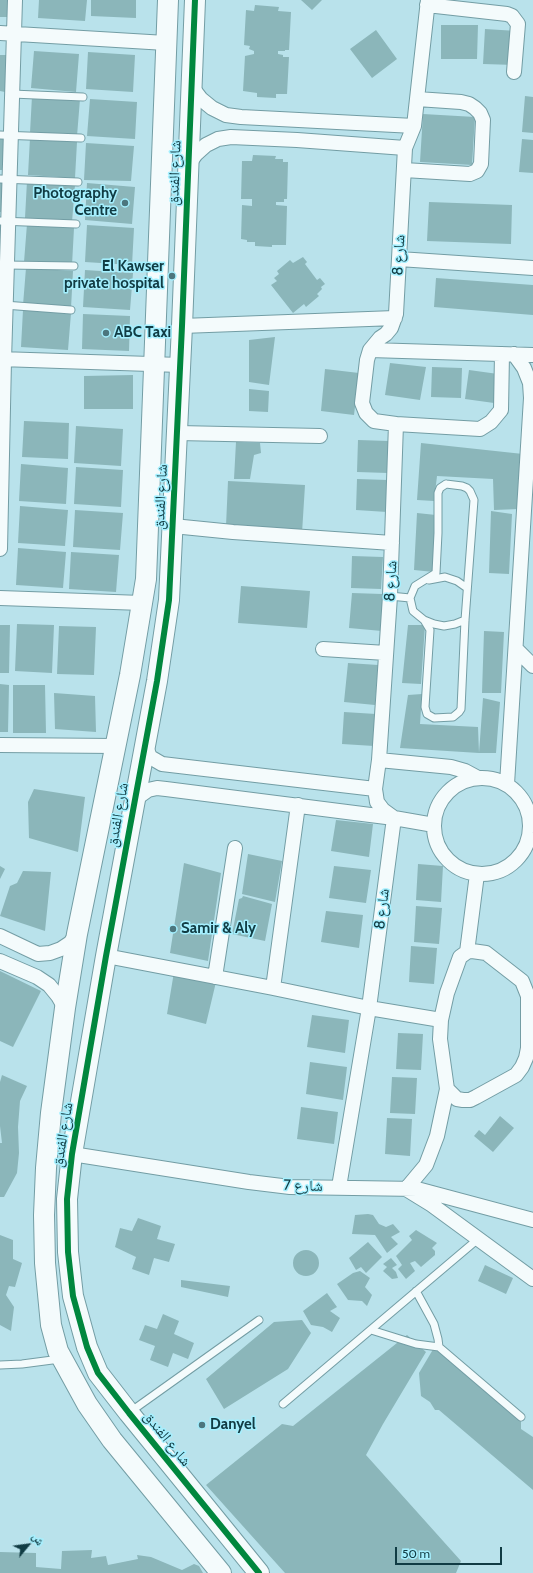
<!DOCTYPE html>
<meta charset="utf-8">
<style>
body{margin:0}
#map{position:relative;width:533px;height:1573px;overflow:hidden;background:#b9e2eb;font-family:Cabin,"Noto Naskh Arabic",sans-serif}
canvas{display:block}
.north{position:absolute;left:8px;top:1525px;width:40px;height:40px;-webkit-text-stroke:3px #a5f0ff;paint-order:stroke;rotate:61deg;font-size:11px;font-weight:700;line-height:16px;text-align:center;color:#113c44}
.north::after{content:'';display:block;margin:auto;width:14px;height:18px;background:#113c44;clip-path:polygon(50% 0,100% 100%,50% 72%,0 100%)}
.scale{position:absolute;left:395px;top:1547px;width:107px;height:18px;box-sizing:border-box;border:2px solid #113c44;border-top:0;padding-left:5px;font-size:12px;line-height:14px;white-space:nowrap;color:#113c44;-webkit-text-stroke:3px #a5f0ff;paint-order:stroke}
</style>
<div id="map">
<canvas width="533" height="1573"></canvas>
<div class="north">ش</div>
<div class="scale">50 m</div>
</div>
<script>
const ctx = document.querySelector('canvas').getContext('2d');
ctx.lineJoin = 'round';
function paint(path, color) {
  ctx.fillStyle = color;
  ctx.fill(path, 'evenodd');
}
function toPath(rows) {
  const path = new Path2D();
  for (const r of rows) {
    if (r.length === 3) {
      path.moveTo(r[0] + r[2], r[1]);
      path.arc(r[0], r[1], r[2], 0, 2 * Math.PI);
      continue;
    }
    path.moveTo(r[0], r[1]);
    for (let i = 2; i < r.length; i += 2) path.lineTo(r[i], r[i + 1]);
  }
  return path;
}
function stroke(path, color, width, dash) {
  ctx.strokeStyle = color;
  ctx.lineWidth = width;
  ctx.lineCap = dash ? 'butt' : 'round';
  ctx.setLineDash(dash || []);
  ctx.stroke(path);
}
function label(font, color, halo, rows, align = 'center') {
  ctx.font = font + ' Cabin,"Noto Naskh Arabic",sans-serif';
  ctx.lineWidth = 3;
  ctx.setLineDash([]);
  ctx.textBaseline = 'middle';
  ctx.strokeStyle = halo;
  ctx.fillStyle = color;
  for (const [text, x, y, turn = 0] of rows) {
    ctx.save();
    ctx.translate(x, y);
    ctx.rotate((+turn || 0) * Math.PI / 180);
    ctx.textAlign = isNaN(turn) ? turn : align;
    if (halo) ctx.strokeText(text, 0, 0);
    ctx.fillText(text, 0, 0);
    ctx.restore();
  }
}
paint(toPath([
 [0,0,12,0,12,17,0,17],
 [39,0,87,0,85,21,38,18],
 [91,0,136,0,136,18,91,16],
 [301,0,322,0,312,10],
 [255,5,279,7,278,11,291,12,289,50,285,50,285,51,278,51,278,54,283,55,283,57,289,57,287,94,276,94,276,98,257,97,257,93,243,91,245,56,254,54,254,51,249,49,250,46,244,45,246,10,254,11],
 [441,25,478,25,477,59,441,59],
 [485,29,517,31,515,65,483,64],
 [376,30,397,59,372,78,350,49],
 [34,51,79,54,76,92,31,88],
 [88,52,135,55,133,92,86,89],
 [0,55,7,55,5,92,0,91],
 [32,96,80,99,77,136,30,133],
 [525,96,533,97,533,133,522,132],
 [90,99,137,102,135,139,87,136],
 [423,114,475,117,472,165,420,162],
 [0,137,6,138,4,170,0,170],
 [30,138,77,142,75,178,28,175],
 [522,139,533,140,533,173,519,172],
 [86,143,134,146,131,181,84,180],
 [253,155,276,156,275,159,283,159,283,162,288,162,287,199,284,199,284,202,276,202,276,205,287,206,286,245,272,245,272,247,255,246,255,242,247,242,247,240,241,239,242,205,252,206,252,199,241,199,242,161,252,161],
 [0,181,3,181,3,212,0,212],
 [27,181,75,185,72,222,25,218],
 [87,183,135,187,132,224,85,220],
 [429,202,512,205,511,244,427,241],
 [0,224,4,224,3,253,0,253],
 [27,224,74,228,72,265,24,262],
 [87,225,134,228,132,265,85,262],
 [303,257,307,262,305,264,317,280,320,278,325,284,321,287,322,289,317,294,319,296,306,307,304,304,293,313,271,285,277,281,274,278,279,274,277,271,290,260,293,263],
 [26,268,73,271,71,308,23,305],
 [85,270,133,273,130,310,83,307],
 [436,278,533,285,533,315,434,307],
 [23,310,71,313,68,350,21,347],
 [83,314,130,316,129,351,82,349],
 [275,337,269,385,249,382,249,340],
 [390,363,426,367,420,400,385,395],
 [432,367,462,368,461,398,431,397],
 [325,369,359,373,354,415,321,411],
 [469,370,498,374,494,403,465,399],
 [133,375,133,409,84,409,84,376],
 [249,389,269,391,268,412,249,411],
 [24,421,69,423,68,459,22,457],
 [76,426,123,429,121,466,74,463],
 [358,440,389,441,388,473,357,472],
 [236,442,260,443,261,453,254,455,250,479,234,479],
 [421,443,523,454,519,509,494,510,493,479,437,476,434,501,417,500],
 [21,464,68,468,66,504,19,501],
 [76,467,123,470,121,507,74,504],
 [357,479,388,480,387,512,356,510],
 [228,481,305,485,302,533,226,526],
 [20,506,68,510,65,546,18,543],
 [75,510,123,513,120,550,73,547],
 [491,511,512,514,509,574,489,573],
 [417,513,436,515,434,572,414,570],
 [18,548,66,552,63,588,16,585],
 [71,552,119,555,116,592,69,589],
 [352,556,383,557,381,589,351,588],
 [241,586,310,591,307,628,238,623],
 [352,593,382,594,382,631,349,628],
 [17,624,54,625,52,673,15,671],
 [0,625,10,625,9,673,0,673],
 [408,625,425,625,421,684,402,683],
 [59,626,96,627,94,675,57,674],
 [484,631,504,632,501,693,482,693],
 [348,663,378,665,375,705,344,702],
 [0,684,9,685,8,732,0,732],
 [13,685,45,685,46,733,13,733],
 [54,693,95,696,96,732,55,729],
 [422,694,420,724,478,727,479,753,400,748,408,695],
 [483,698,500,702,496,753,479,753],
 [344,712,376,714,374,746,342,744],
 [34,789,85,797,78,852,29,838,28,802],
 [336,820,373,824,369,857,331,851],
 [248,854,282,861,275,902,242,894],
 [184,863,221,873,208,961,170,953],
 [418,864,443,866,441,902,416,900],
 [0,866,5,869,0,879],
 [334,866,371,870,366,903,329,898],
 [23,871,51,872,45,931,0,916,10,886,17,883],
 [243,896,272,904,265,941,232,934,239,899,242,898],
 [416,906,442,908,439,944,414,942],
 [326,911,363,915,359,948,321,942],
 [411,946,437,948,434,984,409,982],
 [0,971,41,991,13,1047,0,1041],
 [174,972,216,982,206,1024,167,1014],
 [312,1015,349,1020,345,1053,307,1047],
 [398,1033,423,1034,421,1070,396,1069],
 [310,1062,347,1067,343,1100,306,1094],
 [2,1075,27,1086,20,1101,18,1127,19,1153,17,1173,4,1197,0,1197,0,1143,2,1143,0,1126,0,1082],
 [392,1077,417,1078,415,1114,390,1113],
 [301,1107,338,1112,334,1144,297,1139],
 [500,1116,514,1128,493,1152,474,1136,479,1130,485,1135],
 [387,1118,412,1119,410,1156,385,1154],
 [368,1214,373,1215,379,1224,386,1227,393,1224,400,1232,391,1237,398,1244,387,1253,375,1235,352,1234,355,1215],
 [138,1218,161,1226,157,1239,175,1244,169,1262,154,1258,149,1275,132,1269,136,1257,115,1247,120,1228,132,1231],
 [416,1230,437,1243,432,1248,435,1251,435,1255,421,1267,415,1261,410,1263,415,1271,406,1279,398,1269,402,1265,396,1256,412,1240,409,1236],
 [0,1235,13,1240,13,1259,22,1263,15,1287,9,1286,6,1295,14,1307,11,1331,0,1325],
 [368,1242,382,1257,366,1273,361,1267,356,1270,349,1258],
 [306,1263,13],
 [391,1258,397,1265,392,1268,396,1272,398,1278,392,1279,383,1271,387,1267,383,1264],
 [485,1265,513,1278,506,1294,478,1281],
 [360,1271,370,1278,365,1287,372,1295,367,1306,362,1301,348,1300,337,1284,353,1273],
 [181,1280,230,1286,228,1297,181,1287],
 [327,1293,337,1307,330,1311,340,1318,332,1332,323,1327,311,1325,303,1311],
 [163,1314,179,1321,174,1334,194,1343,188,1359,173,1353,168,1367,150,1360,155,1346,139,1340,145,1325,157,1329],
 [302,1320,311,1333,288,1369,224,1409,206,1379,274,1322],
 [407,1335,426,1352,383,1424,366,1455,461,1561,456,1573,285,1573,206,1485,282,1424,293,1426],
 [438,1341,521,1421,521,1429,533,1437,533,1490,439,1410,435,1410,430,1402,421,1396,419,1373],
 [92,1550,91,1558,106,1556,108,1565,138,1559,137,1555,151,1557,182,1570,194,1564,199,1566,203,1573,0,1573,0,1552,36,1553,36,1567,61,1569,62,1551]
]), '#8bb6ba');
const lane = toPath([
 [12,94,83,97],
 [0,135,81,138],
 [0,179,78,182],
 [0,221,76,224],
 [6,265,74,266],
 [4,305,71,310],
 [446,484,462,486,467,488,470,491,474,500,465,620,461,709,459,712,453,717,434,718,427,714,425,707,430,630,424,620,413,611,410,598,415,586,436,573,438,533,438,493,440,488,446,484],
 [429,580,445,577,457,581,467,588],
 [390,596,410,598],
 [424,620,434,624,444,626,455,624,465,620],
 [416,1291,434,1324,438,1339,439,1347],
 [371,1330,416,1344,439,1347,521,1417],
 [0,1365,22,1364,60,1359],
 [283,1404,478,1239],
 [130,1412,259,1320]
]);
const street = toPath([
 [427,5,507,14,512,16,518,24,514,72],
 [0,33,166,43],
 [191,86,201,99,212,108,226,115,241,117,414,126],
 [188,165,196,154,206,145,218,139,231,137,297,140,405,148],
 [404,170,470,174,477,171,481,164,483,120,480,113,475,108,469,104,461,102,417,99],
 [399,259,533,268],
 [182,326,395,318],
 [370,350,533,355],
 [0,359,180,365],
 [396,424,480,429,491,422,501,410,502,354],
 [178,433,320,436],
 [173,526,233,532,392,543],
 [0,549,4,360,15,0],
 [0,598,142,603],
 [323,649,386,653],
 [516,649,533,666],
 [0,745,115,746],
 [145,745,150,757,162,764,375,789],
 [379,760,451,767,465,771,478,778],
 [482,826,48],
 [507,784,531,398,530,383,524,368,514,354],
 [134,801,141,795,148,790,157,788,166,789,394,818,434,825],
 [0,936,38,954,50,953,61,949,70,943,77,934],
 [472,951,486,953,522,981,528,996,528,1048,526,1058,522,1067,516,1075,476,1097,470,1100,463,1100,457,1099,447,1089,440,1039,441,1020,447,993,460,957,467,952,472,951],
 [467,952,477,874],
 [106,956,273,988,298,805],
 [0,961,37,977,49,985,58,996,65,1008],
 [215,977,235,848],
 [273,988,369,1008,441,1020],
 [447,1089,437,1136,426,1165,406,1189,432,1205,533,1279],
 [72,1154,249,1182,290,1187,417,1189,533,1220],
 [339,1187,369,1008,394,818,383,810,377,802,375,789,379,760,390,596,396,424,374,421,366,413,362,403,367,360,370,350,380,338,386,334,391,328,396,314,405,148,414,126,428,0]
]);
const secondary = toPath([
 [168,0,146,579,130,675,77,934,65,1008,51,1113,46,1168,44,1215,45,1263,51,1325,58,1351,87,1404,112,1440,221,1573],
 [195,0,182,326,169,600,157,681,106,956,72,1154,67,1199,68,1252,73,1296,87,1347,98,1373,129,1413,259,1573]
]);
stroke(lane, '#739da4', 9);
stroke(street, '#739da4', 16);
stroke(secondary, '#739da4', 22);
stroke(lane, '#f4fbfc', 7);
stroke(street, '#f4fbfc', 14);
stroke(secondary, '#f4fbfc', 20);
stroke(toPath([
 [195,0,182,326,169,600,157,681,106,956,72,1154,67,1199,68,1252,73,1296,87,1347,98,1373,129,1413,259,1573]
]), '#00873e', 6);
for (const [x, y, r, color] of [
 [125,203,4,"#4c767e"],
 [172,276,4,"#4c767e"],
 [106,333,4,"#4c767e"],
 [173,929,4,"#4c767e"],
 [202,1425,4,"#4c767e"]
]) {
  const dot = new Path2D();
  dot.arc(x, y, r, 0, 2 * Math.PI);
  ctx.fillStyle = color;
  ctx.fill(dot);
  stroke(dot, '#a5f0ff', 1.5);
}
label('15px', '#113c44', '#a5f0ff', [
 ["شارع الفندق",175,173,-88],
 ["شارع 8",399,255,-87],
 ["شارع الفندق",161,497,-87],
 ["شارع 8",391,581,-87],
 ["شارع الفندق",118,815,-80],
 ["شارع 8",382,909,-83],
 ["شارع الفندق",63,1135,-81],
 ["شارع 7",303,1186,2],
 ["شارع الفندق",167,1439,51]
]);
label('bold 15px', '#113c44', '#a5f0ff', [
 ["Photography",117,194,"right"],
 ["Centre",117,211,"right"],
 ["El Kawser",164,267,"right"],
 ["private hospital",164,284,"right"],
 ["ABC Taxi",114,333],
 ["Samir & Aly",181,929],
 ["Danyel",210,1425]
], 'left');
</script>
